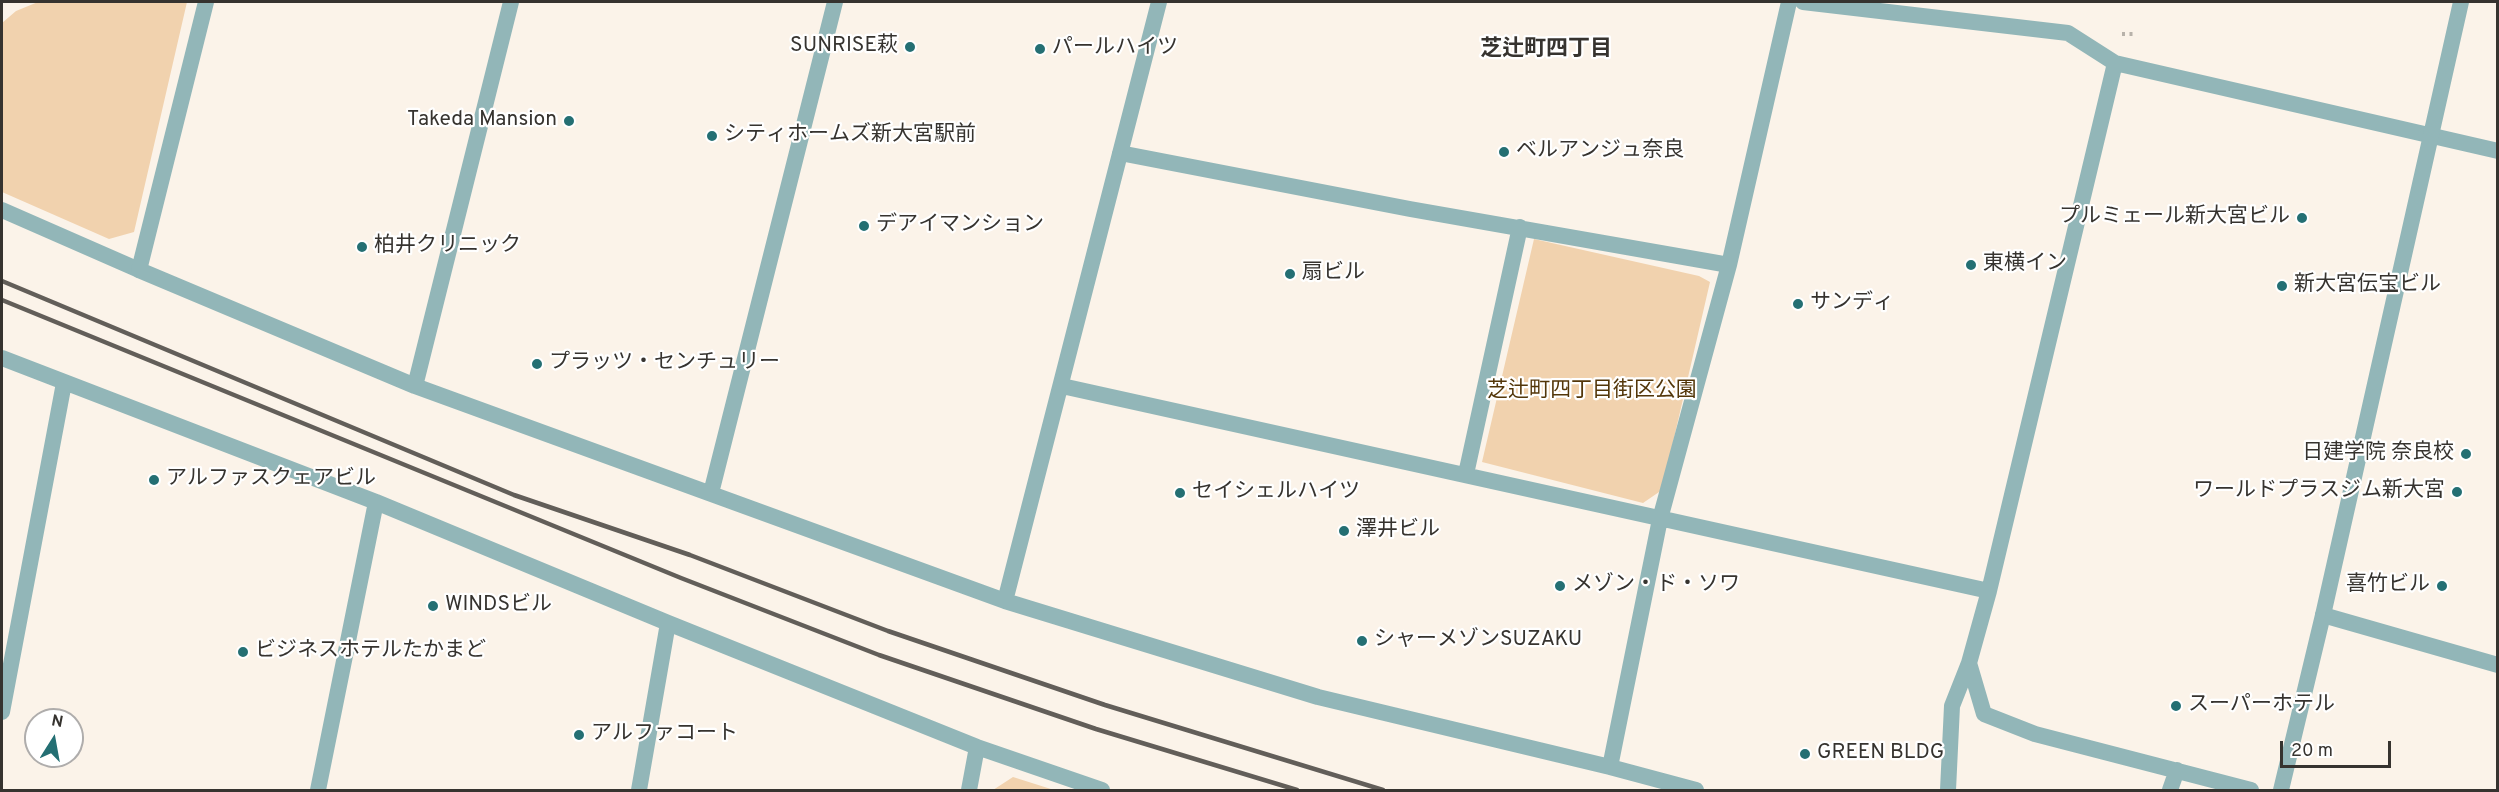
<!DOCTYPE html>
<meta charset="utf-8">
<style>
body{margin:0}
#map{position:relative;width:2499px;height:792px;overflow:hidden;background:#fbf3e9;font-family:Overpass,sans-serif}
canvas{display:block}
.frame{position:absolute;inset:0;border:3px solid #36332f;pointer-events:none}
.north{position:absolute;left:24px;top:708px;width:60px;height:60px;box-sizing:border-box;background:#fff;border:2px solid #afadac;border-radius:50%;rotate:11deg;font-size:16px;font-weight:700;line-height:24px;text-align:center;color:#36332f}
.north::after{content:'';display:block;margin:auto;width:21px;height:27px;background:#246f73;clip-path:polygon(50% 0,100% 100%,50% 72%,0 100%)}
.scale{position:absolute;left:2280px;top:741px;width:111px;height:27px;box-sizing:border-box;border:3px solid #36332f;border-top:0;padding-left:8px;font-size:18px;line-height:21px;white-space:nowrap;color:#36332f;-webkit-text-stroke:4px #fff;paint-order:stroke}
</style>
<div id="map">
<canvas width="2499" height="792"></canvas>
<div class="frame"></div>
<div class="north">N</div>
<div class="scale">20 m</div>
</div>
<script>
const ctx = document.querySelector('canvas').getContext('2d');
ctx.lineJoin = 'round';
function paint(path, color) {
  ctx.fillStyle = color;
  ctx.fill(path, 'evenodd');
}
function toPath(rows) {
  const path = new Path2D();
  for (const r of rows) {
    path.moveTo(r[0], r[1]);
    for (let i = 2; i < r.length; i += 2) path.lineTo(r[i], r[i + 1]);
  }
  return path;
}
function stroke(path, color, width, dash) {
  ctx.strokeStyle = color;
  ctx.lineWidth = width;
  ctx.lineCap = dash ? 'butt' : 'round';
  ctx.setLineDash(dash || []);
  ctx.stroke(path);
}
function label(font, color, halo, rows, align = 'center') {
  ctx.font = font + ' Overpass,"Noto Sans JP",sans-serif';
  ctx.lineWidth = 4.5;
  ctx.setLineDash([]);
  ctx.textBaseline = 'middle';
  ctx.strokeStyle = halo;
  ctx.fillStyle = color;
  for (const [text, x, y, turn = 0] of rows) {
    ctx.save();
    ctx.translate(x, y);
    ctx.rotate((+turn || 0) * Math.PI / 180);
    ctx.textAlign = isNaN(turn) ? turn : align;
    if (halo) ctx.strokeText(text, 0, 0);
    ctx.fillText(text, 0, 0);
    ctx.restore();
  }
}
paint(toPath([
 [38,2,187,2,134,232,109,239,2,192,2,23,16,11],
 [1534,239,1699,276,1710,282,1662,490,1643,503,1482,462],
 [1013,777,1054,790,993,790]
]), '#f1d2ae');
stroke(toPath([
 [2122,34,2137,34]
]), '#b8b2aa', 4, [3, 4.5]);
stroke(toPath([
 [2,210,139,270]
]), '#92b6b8', 16);
stroke(toPath([
 [206,2,139,270,415,386,1005,601,1318,697,1610,767,1696,790],
 [1803,2,2068,33,2115,63,2498,151],
 [1120,153,1410,209,1729,265],
 [2,358,376,502,668,623,977,747,1102,790],
 [415,386,511,2],
 [1062,386,1989,591,1969,663,1984,714,2035,734,2251,790],
 [1466,474,1520,227],
 [711,493,835,2],
 [1989,591,2115,63],
 [1005,601,1159,2],
 [2323,615,2498,665],
 [2,712,64,383],
 [1610,767,1660,519,1729,265,1789,2],
 [318,790,376,502],
 [639,790,668,623],
 [969,790,977,747],
 [1948,790,1952,706,1969,663],
 [2170,790,2177,770]
]), '#92b6b8', 16);
stroke(toPath([
 [2281,790,2323,615,2461,2]
]), '#92b6b8', 16);
stroke(toPath([
 [2,281,514,495,690,555,888,631,1105,705,1383,790],
 [2,300,681,578,879,655,1096,729,1297,790]
]), '#625e59', 4.5);
for (const [x, y, r, color] of [
 [910,47,6,"#246f73"],
 [1040,49,6,"#246f73"],
 [569,121,6,"#246f73"],
 [712,136,6,"#246f73"],
 [1504,152,6,"#246f73"],
 [2302,218,6,"#246f73"],
 [864,226,6,"#246f73"],
 [362,247,6,"#246f73"],
 [1971,265,6,"#246f73"],
 [1290,274,6,"#246f73"],
 [2282,286,6,"#246f73"],
 [1798,304,6,"#246f73"],
 [537,364,6,"#246f73"],
 [2466,454,6,"#246f73"],
 [154,480,6,"#246f73"],
 [2457,492,6,"#246f73"],
 [1180,493,6,"#246f73"],
 [1344,531,6,"#246f73"],
 [1560,586,6,"#246f73"],
 [2442,586,6,"#246f73"],
 [433,606,6,"#246f73"],
 [1362,641,6,"#246f73"],
 [243,652,6,"#246f73"],
 [2176,706,6,"#246f73"],
 [579,735,6,"#246f73"],
 [1805,754,6,"#246f73"]
]) {
  const dot = new Path2D();
  dot.arc(x, y, r, 0, 2 * Math.PI);
  ctx.fillStyle = color;
  ctx.fill(dot);
  stroke(dot, '#fff', 2);
}
label('21px', '#36332f', '#fff', [
 ["SUNRISE萩",898,47,"right"],
 ["パールハイツ",1052,49],
 ["Takeda Mansion",557,121,"right"],
 ["シティホームズ新大宮駅前",724,136],
 ["ベルアンジュ奈良",1516,152],
 ["プルミェール新大宮ビル",2290,218,"right"],
 ["デアイマンション",876,226],
 ["柏井クリニック",374,247],
 ["東横イン",1983,265],
 ["扇ビル",1302,274],
 ["新大宮伝宝ビル",2294,286],
 ["サンディ",1810,304],
 ["プラッツ・センチュリー",549,364],
 ["日建学院 奈良校",2454,454,"right"],
 ["アルファスクェアビル",166,480],
 ["ワールドプラスジム新大宮",2445,492,"right"],
 ["セイシェルハイツ",1192,493],
 ["澤井ビル",1356,531],
 ["メゾン・ド・ソワ",1572,586],
 ["喜竹ビル",2430,586,"right"],
 ["WINDSビル",445,606],
 ["シャーメゾンSUZAKU",1374,641],
 ["ビジネスホテルたかまど",255,652],
 ["スーパーホテル",2188,706],
 ["アルファコート",591,735],
 ["GREEN BLDG",1817,754]
], 'left');
label('21px', '#533609', '#fff', [
 ["芝辻町四丁目街区公園",1592,392]
]);
label('bold 22px', '#36332f', '#fff', [
 ["芝辻町四丁目",1546,51]
]);
</script>
